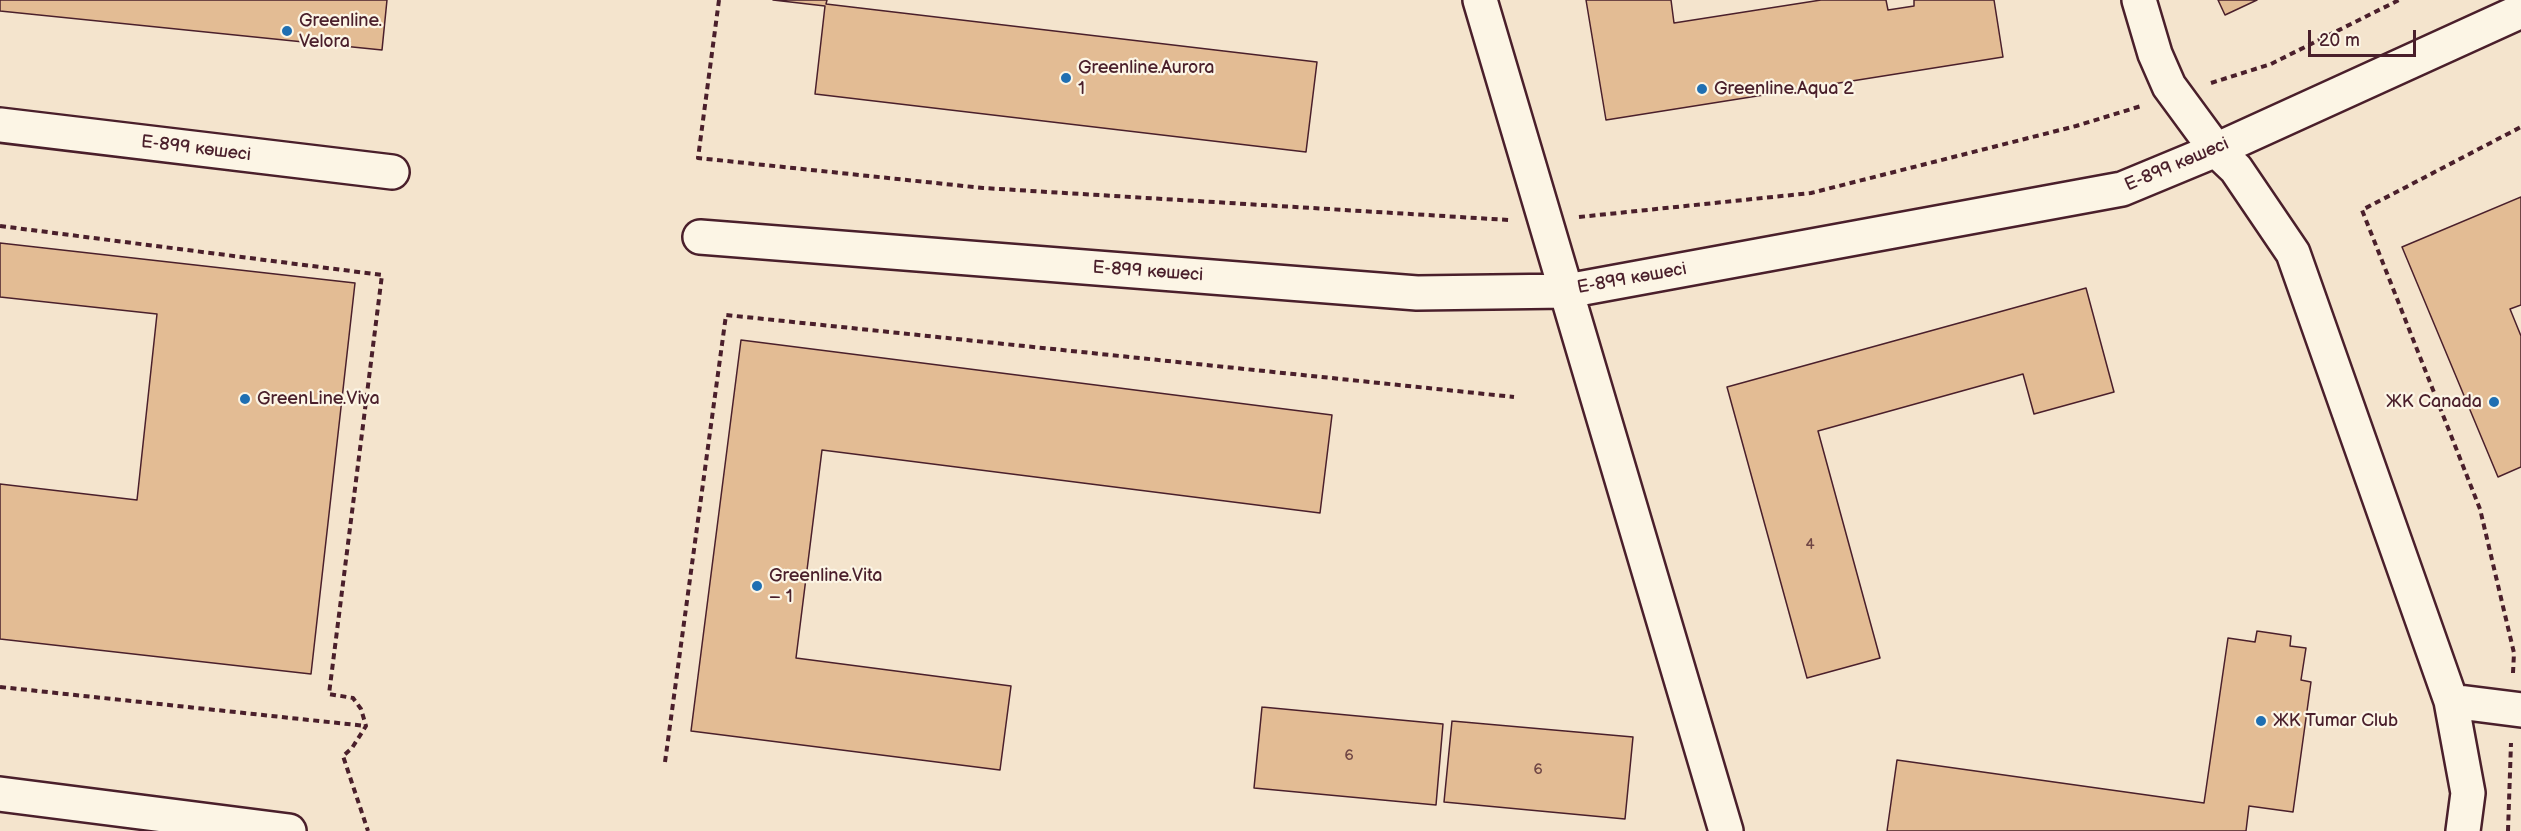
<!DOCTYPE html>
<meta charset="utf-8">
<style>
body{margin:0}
#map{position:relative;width:2521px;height:831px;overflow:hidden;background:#f4e4cd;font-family:"Balsamiq Sans",sans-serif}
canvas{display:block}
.scale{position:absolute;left:2308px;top:30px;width:108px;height:27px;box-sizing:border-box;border:3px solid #4a1f2b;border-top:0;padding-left:8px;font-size:18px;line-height:21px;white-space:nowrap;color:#4a1f2b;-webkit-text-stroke:4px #fcf5e5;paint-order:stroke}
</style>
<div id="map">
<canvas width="2521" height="831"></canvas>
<div class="scale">20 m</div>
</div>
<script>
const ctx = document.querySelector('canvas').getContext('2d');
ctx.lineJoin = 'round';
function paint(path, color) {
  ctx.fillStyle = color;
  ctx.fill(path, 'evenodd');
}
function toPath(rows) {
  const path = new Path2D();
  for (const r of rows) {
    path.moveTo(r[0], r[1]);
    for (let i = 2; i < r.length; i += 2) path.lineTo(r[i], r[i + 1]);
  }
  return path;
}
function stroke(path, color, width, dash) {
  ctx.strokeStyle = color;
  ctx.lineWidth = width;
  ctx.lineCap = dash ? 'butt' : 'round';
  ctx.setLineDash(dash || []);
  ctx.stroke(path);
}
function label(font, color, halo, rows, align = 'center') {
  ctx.font = font + ' "Balsamiq Sans",sans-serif';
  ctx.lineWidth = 4.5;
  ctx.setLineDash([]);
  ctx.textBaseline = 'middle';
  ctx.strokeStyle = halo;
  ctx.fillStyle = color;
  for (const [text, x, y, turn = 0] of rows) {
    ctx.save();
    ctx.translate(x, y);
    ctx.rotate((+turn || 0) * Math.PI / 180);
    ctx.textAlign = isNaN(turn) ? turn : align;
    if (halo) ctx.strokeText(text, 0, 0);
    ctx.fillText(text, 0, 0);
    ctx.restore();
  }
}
const building = toPath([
 [0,0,387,0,382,50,0,11,0,0],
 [773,0,827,0,826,4,1317,62,1306,152,815,94,825,6,773,0],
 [1586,0,1671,0,1674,23,1821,0,1886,0,1888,10,1914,6,1914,0,1994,0,2003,57,1606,120,1586,0],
 [2218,0,2257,0,2225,15,2218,0],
 [2521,197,2521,305,2510,309,2521,336,2521,467,2498,477,2402,247,2521,197],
 [0,243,355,283,311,674,0,639,0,484,137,500,157,314,0,297,0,243],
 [2086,288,2114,392,2034,414,2023,374,1818,431,1880,658,1807,678,1727,387,2086,288],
 [741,340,1332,415,1320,513,822,450,796,658,1011,686,1000,770,691,731,741,340],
 [2257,631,2291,636,2290,646,2306,648,2301,680,2311,682,2293,812,2249,806,2246,831,1887,831,1897,760,2204,803,2228,638,2255,642,2257,631],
 [1262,707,1443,724,1436,805,1254,788,1262,707],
 [1452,721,1633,737,1625,819,1444,802,1452,721]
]);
paint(building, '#e3bc94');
stroke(building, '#4a1f2b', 1.5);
const minor = toPath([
 [1480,0,1726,831],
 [2139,0,2155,54,2169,86,2216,150,2236,169,2293,253,2451,701,2468,793,2463,831],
 [0,125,392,172],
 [700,237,1417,293,1567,291,2122,189,2216,150,2521,11],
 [2451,701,2521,710],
 [0,794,289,831]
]);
stroke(minor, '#4a1f2b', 38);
stroke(toPath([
 [719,0,698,158,983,188,1509,220],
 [2211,83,2271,64,2399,0],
 [1579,217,1811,193,2076,126,2141,106],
 [0,226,382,275,329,694,353,698,361,709,366,726,352,748,343,756,368,831],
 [2513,673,2514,653,2480,509,2362,210,2521,127],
 [0,687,366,726],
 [665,762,726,315,1514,397],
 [2508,831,2511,743]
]), '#4a1f2b', 4, [6, 4.5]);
stroke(minor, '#fcf5e5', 33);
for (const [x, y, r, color] of [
 [287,31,6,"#1f6fb2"],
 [1066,78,6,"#1f6fb2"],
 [1702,89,6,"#1f6fb2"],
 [245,399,6,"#1f6fb2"],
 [2494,402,6,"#1f6fb2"],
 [757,586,6,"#1f6fb2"],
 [2261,721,6,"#1f6fb2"]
]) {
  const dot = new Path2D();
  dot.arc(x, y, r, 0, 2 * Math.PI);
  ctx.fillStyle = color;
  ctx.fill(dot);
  stroke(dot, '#fcf5e5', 2);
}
label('15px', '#704645', null, [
 ["4",1810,545],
 ["6",1349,756],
 ["6",1538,770]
]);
label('18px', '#4a1f2b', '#fcf5e5', [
 ["Greenline.",299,21],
 ["Velora",299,42],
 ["Greenline.Aurora",1078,68],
 ["1",1078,89],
 ["Greenline.Aqua 2",1714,89],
 ["GreenLine.Viva",257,399],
 ["ЖК Canada",2482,402,"right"],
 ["Greenline.Vita",769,576],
 ["– 1",769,597],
 ["ЖК Tumar Club",2273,721]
], 'left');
label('18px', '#4a1f2b', '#fcf5e5', [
 ["Е-899 көшесі",196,149,7],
 ["Е-899 көшесі",2177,165,-23],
 ["Е-899 көшесі",1148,272,4],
 ["Е-899 көшесі",1632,279,-10]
]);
</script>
